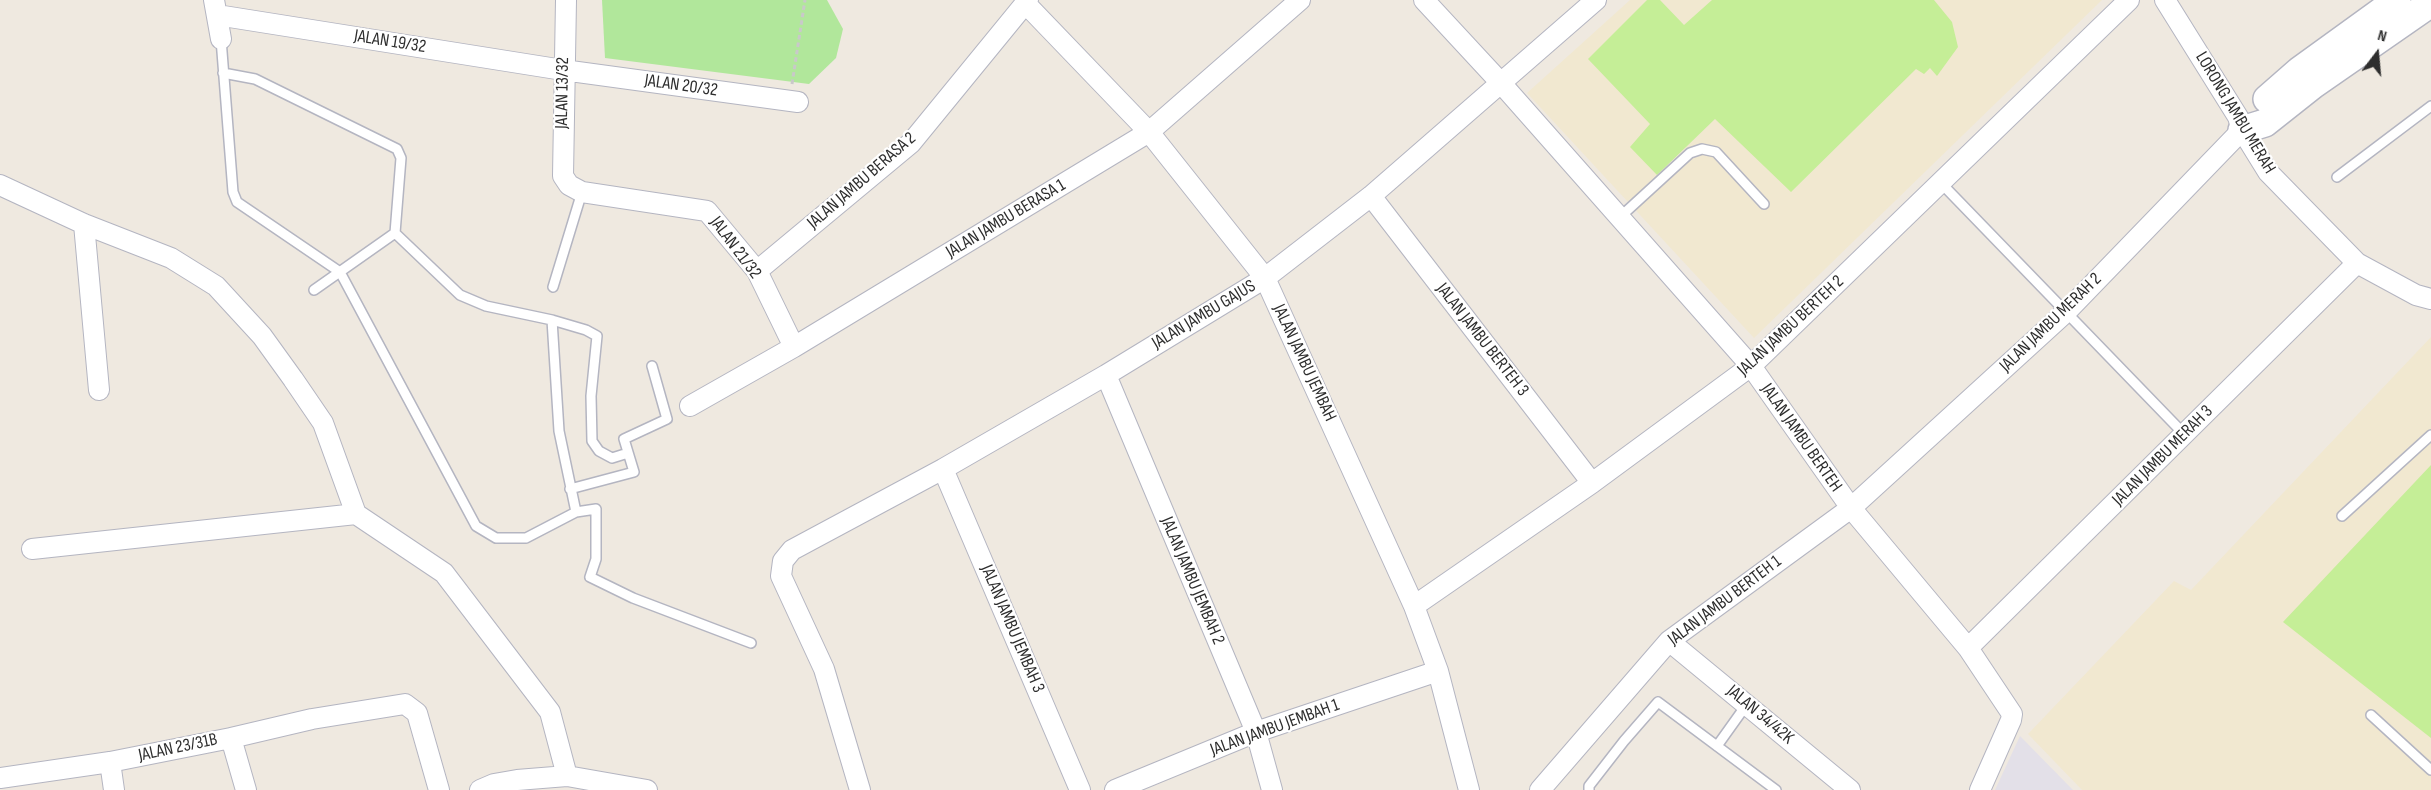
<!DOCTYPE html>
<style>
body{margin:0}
#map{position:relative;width:2431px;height:790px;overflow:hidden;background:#efe9e0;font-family:"Sofia Sans Condensed",sans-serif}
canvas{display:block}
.north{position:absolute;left:2347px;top:24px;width:60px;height:60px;-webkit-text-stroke:4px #fff;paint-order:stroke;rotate:16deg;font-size:16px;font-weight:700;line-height:24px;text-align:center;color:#2e2e2e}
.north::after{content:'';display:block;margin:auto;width:21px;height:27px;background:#2e2e2e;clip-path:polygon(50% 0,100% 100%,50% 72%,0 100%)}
</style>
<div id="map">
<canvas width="2431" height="790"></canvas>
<div class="north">N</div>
</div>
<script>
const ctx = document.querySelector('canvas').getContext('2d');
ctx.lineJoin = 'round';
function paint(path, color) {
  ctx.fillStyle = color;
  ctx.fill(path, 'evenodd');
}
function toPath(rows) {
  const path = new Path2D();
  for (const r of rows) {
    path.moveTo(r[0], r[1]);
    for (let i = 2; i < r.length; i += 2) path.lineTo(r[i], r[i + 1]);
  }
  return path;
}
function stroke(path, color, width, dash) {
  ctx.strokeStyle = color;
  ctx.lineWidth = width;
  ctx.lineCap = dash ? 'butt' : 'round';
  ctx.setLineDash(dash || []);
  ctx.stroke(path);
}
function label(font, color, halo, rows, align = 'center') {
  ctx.font = font + ' "Sofia Sans Condensed",sans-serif';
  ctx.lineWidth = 4.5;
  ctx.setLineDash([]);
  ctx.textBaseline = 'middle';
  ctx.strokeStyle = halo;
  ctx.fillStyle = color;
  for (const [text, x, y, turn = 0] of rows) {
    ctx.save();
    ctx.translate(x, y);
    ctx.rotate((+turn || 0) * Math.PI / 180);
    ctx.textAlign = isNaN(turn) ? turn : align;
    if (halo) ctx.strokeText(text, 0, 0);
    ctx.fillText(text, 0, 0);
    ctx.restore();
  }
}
paint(toPath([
 [2020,736,2073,790,1995,790]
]), '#e3e0e8');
paint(toPath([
 [1630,0,2102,0,1754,338,1527,93],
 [2431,337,2431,790,2082,790,2028,734,2174,581,2191,590]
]), '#f1e8d0');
paint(toPath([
 [602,0,827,0,843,29,836,58,809,84,605,58]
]), '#b1e79b');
paint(toPath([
 [1647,0,1660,0,1684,25,1712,0,1934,0,1952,22,1958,47,1937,76,1930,68,1924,74,1916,69,1791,192,1715,119,1657,175,1630,147,1650,124,1588,59],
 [2431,465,2431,738,2283,622]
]), '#c5ee97');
const lane = toPath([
 [221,39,233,192,237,202,340,272,476,526,496,538,526,538,576,512,596,509,596,559,590,577,633,598,751,643],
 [223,73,255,79,397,149,401,158,395,233,460,295,486,306,552,320,559,431,576,512],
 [2337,177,2431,106],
 [1941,183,2185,435],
 [1619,218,1690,153,1702,149,1716,152,1764,204],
 [553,287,582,192],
 [314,290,395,233],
 [552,320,586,330,597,336,591,396,592,441,599,451,612,458,628,453],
 [570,489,634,472,624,439,667,419,652,366],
 [2342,516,2431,435],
 [2371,715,2431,770],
 [1717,746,1747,704],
 [1589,790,1589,786,1624,741,1658,702,1776,790]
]);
const street = toPath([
 [214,0,221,39],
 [566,0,563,176,569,185,582,192,707,211,757,271,794,347],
 [1424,0,1500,82,1751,366,1851,508,1968,648,2012,714,2011,720,1980,790],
 [2165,0,2238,117,2242,130,2268,172,2357,263,2416,295,2431,299],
 [1025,3,1149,132,1265,278,1414,606,1438,671,1469,790],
 [217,15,563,70,798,102],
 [0,185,84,224,171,258,216,286,262,336,293,379,323,423,356,514],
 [1371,196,1592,483],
 [84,224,99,390],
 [757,271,911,143,1028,0],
 [1106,375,1256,732,1272,790],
 [690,406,794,347,1149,132,1300,0],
 [943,469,1080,790],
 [32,549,356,514,444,573,550,712,567,776],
 [1414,606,1592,483,1751,366,2129,0],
 [1669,641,1850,790],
 [1968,648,2357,263],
 [231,738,312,719,405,704,417,713,439,790],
 [110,762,114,790],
 [0,778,110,762,231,738,246,790],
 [480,790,494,784,517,780,567,776,647,790],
 [860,790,824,669,781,576,783,561,792,550,943,469,1106,375,1265,278,1371,196,1596,0],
 [1115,790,1256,732,1438,671],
 [1540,790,1669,641,1851,508,2067,311,2242,130]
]);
const secondary = toPath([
 [2267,99,2299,71,2397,0],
 [2242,130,2265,123,2313,85,2431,3]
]);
stroke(lane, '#b4b5c1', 12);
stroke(street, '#b4b5c1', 22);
stroke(secondary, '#b4b5c1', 30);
stroke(toPath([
 [792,84,805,0]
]), '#c9c9c9', 3, [4.5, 3]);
stroke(lane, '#fff', 9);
stroke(street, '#fff', 20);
stroke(secondary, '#fff', 27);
label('18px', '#2e2e2e', '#fff', [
 ["JALAN 19/32",390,42,9],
 ["JALAN 20/32",681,86,8],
 ["JALAN 13/32",563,93,-89],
 ["LORONG JAMBU MERAH",2235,113,59],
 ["JALAN JAMBU BERASA 2",862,181,-41],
 ["JALAN JAMBU BERASA 1",1006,219,-31],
 ["JALAN 21/32",735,248,53],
 ["JALAN JAMBU GAJUS",1204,315,-31],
 ["JALAN JAMBU MERAH 2",2051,323,-44],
 ["JALAN JAMBU BERTEH 2",1791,326,-43],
 ["JALAN JAMBU BERTEH 3",1482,340,52],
 ["JALAN JAMBU JEMBAH",1304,363,65],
 ["JALAN JAMBU BERTEH",1801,438,55],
 ["JALAN JAMBU MERAH 3",2163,456,-45],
 ["JALAN JAMBU JEMBAH 2",1192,581,67],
 ["JALAN JAMBU BERTEH 1",1725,601,-37],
 ["JALAN JAMBU JEMBAH 3",1012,629,67],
 ["JALAN 34/42K",1760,715,40],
 ["JALAN JAMBU JEMBAH 1",1275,728,-20],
 ["JALAN 23/31B",178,748,-12]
]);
</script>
